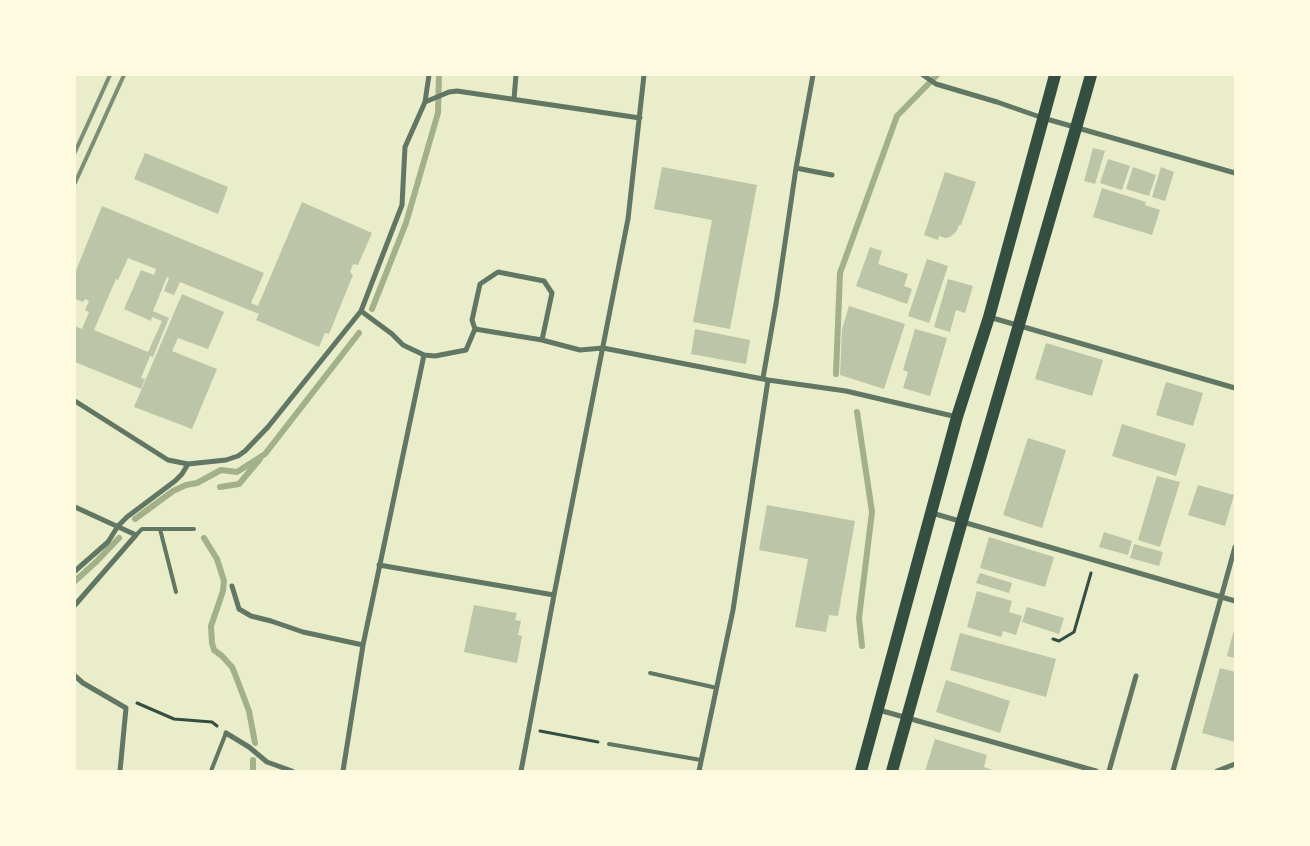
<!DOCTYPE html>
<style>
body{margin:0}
#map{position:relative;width:1310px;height:846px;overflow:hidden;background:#e9edc9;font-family:Poppins,sans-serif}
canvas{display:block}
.frame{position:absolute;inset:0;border:76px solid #fefae0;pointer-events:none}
</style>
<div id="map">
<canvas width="1310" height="846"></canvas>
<div class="frame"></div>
</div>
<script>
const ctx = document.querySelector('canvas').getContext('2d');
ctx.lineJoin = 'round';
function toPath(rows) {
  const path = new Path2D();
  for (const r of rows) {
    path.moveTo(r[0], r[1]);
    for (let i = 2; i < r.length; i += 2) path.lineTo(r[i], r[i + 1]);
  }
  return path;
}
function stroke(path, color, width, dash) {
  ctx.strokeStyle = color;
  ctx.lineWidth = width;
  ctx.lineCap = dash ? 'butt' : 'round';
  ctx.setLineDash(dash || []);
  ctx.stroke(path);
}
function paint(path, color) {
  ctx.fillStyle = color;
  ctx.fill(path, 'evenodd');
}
stroke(toPath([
 [372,309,406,223,438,113,439,75],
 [836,374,840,273,897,116,937,75],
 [857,412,872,512,859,618,862,646],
 [220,487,239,484,260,459],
 [135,519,173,491,186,485,197,483,221,470,237,472,265,454,359,333],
 [204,538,217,559,224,581,223,591,211,626,212,643,214,650,222,656,232,667,235,674,249,711,255,743],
 [75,581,97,561,119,538],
 [253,760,253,771]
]), '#a3b18a', 6);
paint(toPath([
 [1093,148,1105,151,1095,184,1084,181],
 [145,153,228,187,218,214,134,179],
 [1108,159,1130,166,1122,190,1100,183],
 [662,167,757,185,730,329,693,322,712,220,654,209],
 [1133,167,1156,175,1149,196,1126,189],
 [1161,167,1174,172,1165,201,1152,197],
 [945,172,976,182,961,225,959,225,956,232,950,237,945,238,939,236,938,240,924,235],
 [1102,188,1146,202,1145,205,1160,210,1152,235,1093,217],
 [302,202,372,233,358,265,353,264,350,272,353,275,329,334,325,333,319,347,256,320,259,314,180,282,174,295,164,291,169,278,167,277,153,311,169,318,153,357,150,356,141,378,145,379,141,389,75,362,75,326,82,329,89,312,85,310,89,301,85,299,83,302,75,299,75,273,102,206,264,273,251,303,258,306],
 [128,258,156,269,154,275,141,270,124,309,151,321,152,317,162,321,148,352,94,330,116,279,118,280],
 [870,247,882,251,878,264,908,274,904,286,912,289,907,304,856,286],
 [927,259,948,266,929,323,908,316],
 [948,279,973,286,965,313,956,310,950,332,934,327],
 [182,294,224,312,208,349,178,338,172,351,217,369,192,429,134,407],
 [849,306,905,324,884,389,840,375,842,329],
 [695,329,750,340,746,364,691,354],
 [915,329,947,338,930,396,903,388,908,372,903,370],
 [1046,343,1103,360,1092,396,1035,379],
 [1166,382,1203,393,1193,426,1156,415],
 [1122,424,1186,444,1176,476,1112,456],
 [1028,438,1066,450,1042,528,1003,515],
 [1157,476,1180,482,1160,547,1138,540],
 [1198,485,1234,495,1225,526,1188,515],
 [767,505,855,521,838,616,829,615,826,632,795,627,808,559,759,550],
 [1104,532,1132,541,1128,555,1099,547],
 [989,537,1054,557,1045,587,980,568],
 [1134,544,1163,552,1159,566,1130,558],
 [980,573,1012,583,1009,593,976,583],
 [977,591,1012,601,1009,612,1022,616,1016,635,1003,631,1001,637,967,627],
 [474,605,517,613,515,620,521,621,518,635,522,636,517,663,464,652],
 [1027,607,1064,618,1059,634,1022,622],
 [1234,630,1235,630,1235,658,1227,656],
 [960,633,1056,659,1046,697,950,670],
 [1220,668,1235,672,1235,742,1202,733],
 [946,680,1010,701,1000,733,936,712],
 [935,739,987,755,984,767,995,771,925,771]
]), '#bcc5a7');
stroke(toPath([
 [1053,639,1059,641,1074,632,1091,573],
 [137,703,174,719,212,722,217,726],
 [540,731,598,742]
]), '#344e41', 3);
stroke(toPath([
 [160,529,176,592],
 [136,535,142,529,194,529],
 [650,673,717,688],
 [609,744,701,760],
 [211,771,226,733]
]), '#617663', 4);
stroke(toPath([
 [923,75,936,84,997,102,1043,118,1235,173],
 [514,99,516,75],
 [425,102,429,75],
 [796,168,832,175],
 [361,311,392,334,403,345,424,355],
 [989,317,1235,388],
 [475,329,472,320,480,284,498,272,544,281,552,293,542,340],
 [763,378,776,304,796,168,813,75],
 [75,401,168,460,188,464,226,460,238,456,245,451,268,427,361,311,402,205,405,147,425,102,449,92,457,91,640,118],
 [75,507,136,535,75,605],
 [932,513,1235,601],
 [379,565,554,595],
 [75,571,108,542,118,526,127,517,175,481,182,474,188,464],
 [232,586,239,609,251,616,271,621,303,632,363,645],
 [75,676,83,683,126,708,120,771],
 [879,710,1096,771],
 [226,733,249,747,267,762,292,771],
 [343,771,363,645,424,355,435,356,466,350,475,329,542,340,580,350,603,348,768,380,846,391,957,417],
 [521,771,554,595,628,219,644,75],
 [699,771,733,610,768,380],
 [1109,771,1136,676],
 [1173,771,1235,547],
 [1217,771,1235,764]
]), '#617663', 5);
stroke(toPath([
 [861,771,957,417,989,317,1055,75],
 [892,771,962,521,1076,128,1091,75]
]), '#344e41', 12);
stroke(toPath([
 [75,152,110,75],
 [75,183,124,75]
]), '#7c8e77', 4);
</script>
